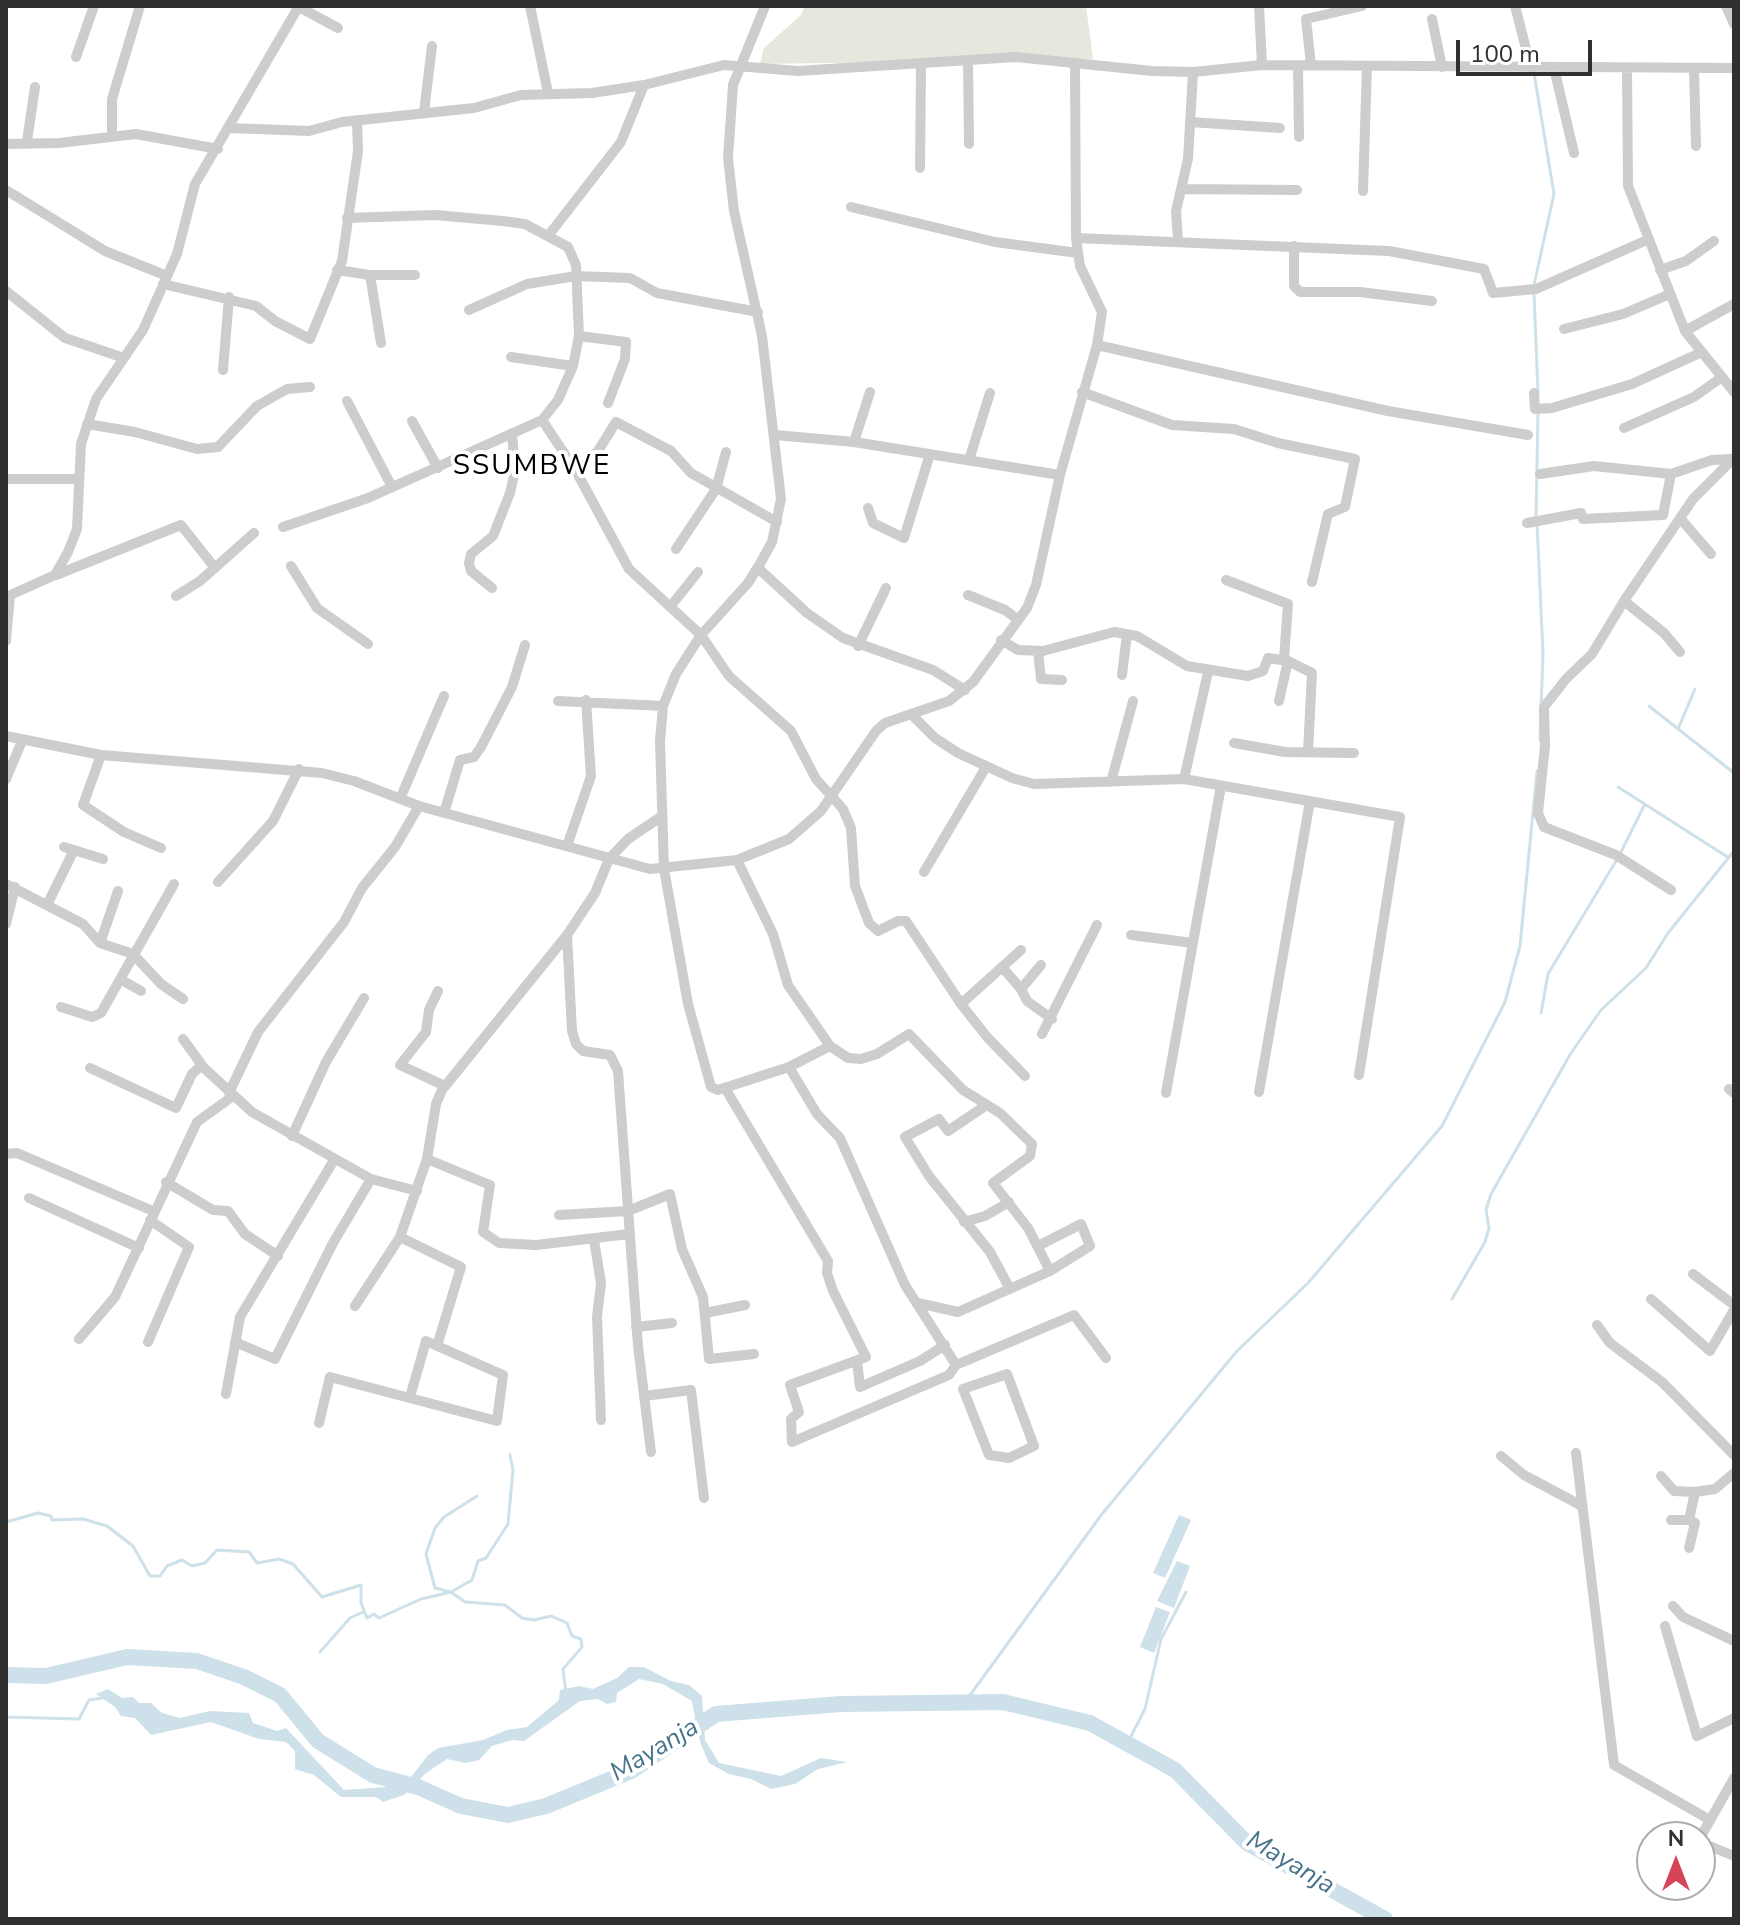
<!DOCTYPE html>
<style>
body{margin:0}
#map{position:relative;width:1740px;height:1925px;overflow:hidden;background:#fff;font-family:"Nunito Sans",sans-serif}
canvas{display:block}
.frame{position:absolute;inset:0;border:8px solid #303030;pointer-events:none}
.north{position:absolute;left:1636px;top:1821px;width:80px;height:80px;box-sizing:border-box;background:#fff;border:2px solid #acacac;border-radius:50%;rotate:0deg;font-size:22px;font-weight:700;line-height:32px;text-align:center;color:#303030}
.north::after{content:'';display:block;margin:auto;width:28px;height:36px;background:#d44557;clip-path:polygon(50% 0,100% 100%,50% 72%,0 100%)}
.scale{position:absolute;left:1456px;top:40px;width:136px;height:36px;box-sizing:border-box;border:4px solid #303030;border-top:0;padding-left:10px;font-size:24px;line-height:28px;white-space:nowrap;color:#303030;-webkit-text-stroke:6px #fff;paint-order:stroke}
</style>
<div id="map">
<canvas width="1740" height="1925"></canvas>
<div class="frame"></div>
<div class="north">N</div>
<div class="scale">100 m</div>
</div>
<script>
const ctx = document.querySelector('canvas').getContext('2d');
ctx.lineJoin = 'round';
function paint(path, color) {
  ctx.fillStyle = color;
  ctx.fill(path, 'evenodd');
}
function toPath(rows) {
  const path = new Path2D();
  for (const r of rows) {
    path.moveTo(r[0], r[1]);
    for (let i = 2; i < r.length; i += 2) path.lineTo(r[i], r[i + 1]);
  }
  return path;
}
function stroke(path, color, width, dash) {
  ctx.strokeStyle = color;
  ctx.lineWidth = width;
  ctx.lineCap = dash ? 'butt' : 'round';
  ctx.setLineDash(dash || []);
  ctx.stroke(path);
}
function label(font, color, halo, rows, align = 'center') {
  ctx.font = font + ' "Nunito Sans",sans-serif';
  ctx.lineWidth = 8;
  ctx.setLineDash([]);
  ctx.textBaseline = 'middle';
  ctx.strokeStyle = halo;
  ctx.fillStyle = color;
  for (const [text, x, y, turn = 0] of rows) {
    ctx.save();
    ctx.translate(x, y);
    ctx.rotate((+turn || 0) * Math.PI / 180);
    ctx.textAlign = isNaN(turn) ? turn : align;
    if (halo) ctx.strokeText(text, 0, 0);
    ctx.fillText(text, 0, 0);
    ctx.restore();
  }
}
paint(toPath([
 [805,6,1086,6,1093,59,760,64,764,48,801,15]
]), '#e4e8dd');
paint(toPath([
 [1179,1515,1191,1520,1165,1578,1153,1573],
 [1177,1561,1190,1566,1174,1608,1157,1601],
 [1156,1607,1170,1612,1154,1653,1140,1647],
 [629,1667,644,1667,671,1681,689,1685,702,1696,705,1740,719,1763,781,1776,821,1758,847,1762,818,1769,795,1784,771,1789,751,1779,729,1774,709,1763,700,1742,692,1701,663,1684,639,1679,617,1693,616,1702,607,1704,598,1699,580,1701,524,1741,512,1740,492,1746,479,1760,466,1763,447,1759,426,1773,404,1795,383,1802,376,1797,341,1797,314,1775,295,1769,295,1751,286,1742,259,1739,211,1722,151,1735,135,1718,121,1716,115,1707,96,1694,108,1689,122,1698,133,1697,139,1703,151,1703,162,1713,180,1718,210,1711,249,1713,253,1723,277,1731,286,1728,344,1790,387,1787,408,1781,428,1755,438,1748,483,1740,507,1730,527,1727,559,1700,560,1690,579,1686,593,1689,617,1678]
]), '#cee0e9');
stroke(toPath([
 [1534,73,1554,194,1534,285],
 [1534,293,1538,393],
 [1536,517,1538,412],
 [1537,524,1543,652,1540,740],
 [1649,706,1734,773],
 [1678,729,1695,689],
 [1618,787,1729,858],
 [1620,854,1645,804],
 [1541,1013,1548,974,1616,861],
 [1452,1299,1485,1242,1489,1228,1486,1210,1491,1194,1571,1053,1601,1010,1646,968,1668,933,1734,851],
 [477,1496,444,1517,435,1528,426,1554,435,1588,451,1592,472,1580,478,1561,486,1558,508,1524,513,1470,510,1455],
 [6,1522,38,1513,51,1516,52,1520,83,1519,107,1526,133,1546,150,1576,160,1576,167,1566,182,1560,192,1566,205,1563,217,1550,249,1552,257,1563,279,1559,293,1564,322,1597,361,1585,361,1603,367,1618,374,1614,379,1618,421,1599,451,1592,465,1602,505,1605,522,1618,534,1620,551,1616,567,1623,572,1636,581,1639,582,1647,563,1669,566,1693],
 [320,1652,350,1618,363,1612],
 [965,1702,1102,1514,1237,1351,1308,1283,1442,1126,1505,1002,1520,946,1537,771],
 [6,1717,79,1719,89,1700,102,1698],
 [1127,1744,1145,1709,1161,1639,1186,1592]
]), '#cee0e9', 3);
stroke(toPath([
 [6,1675,46,1676,127,1657,197,1661,244,1677,280,1695,318,1741,373,1775,418,1787,461,1806,508,1815,546,1806,631,1771,716,1714,841,1704,1003,1702,1090,1723,1175,1770,1247,1843,1385,1919]
]), '#cee0e9', 16);
stroke(toPath([
 [530,6,548,93],
 [765,6,733,85,728,158,734,211,762,336,781,499,772,542,761,562,748,583,701,635,676,674,663,706,660,741,664,869,688,1004,711,1087,718,1090,789,1067,830,1046],
 [1259,6,1262,65],
 [1515,6,1531,68],
 [1726,6,1734,24],
 [299,7,338,28],
 [1432,19,1442,67],
 [76,57,94,6],
 [968,60,969,144],
 [1298,65,1299,137],
 [1311,65,1306,19,1362,6],
 [1554,68,1574,153],
 [1694,68,1696,146],
 [1627,69,1628,186,1685,331,1734,392],
 [424,112,432,46],
 [1190,122,1280,128],
 [230,128,309,131,342,122,474,108,521,95,592,93,644,85,724,65,798,71,1016,57,1152,71,1193,72,1262,65,1734,68],
 [112,135,112,99,140,6],
 [27,141,35,87],
 [6,144,59,143,136,134,218,149],
 [920,168,921,66],
 [1183,189,1297,190],
 [6,190,105,251,167,276],
 [1363,191,1367,66],
 [851,207,995,242,1078,253],
 [548,236,621,142,644,85],
 [1076,238,1389,251,1484,269,1493,293,1536,289,1647,240],
 [1178,240,1176,211,1188,159,1193,72],
 [1294,246,1294,286,1300,292,1360,292,1432,301],
 [337,270,370,275,415,275],
 [1660,270,1686,261,1714,241],
 [370,275,381,343],
 [163,284,256,306,275,321,310,339,342,261,358,151,357,120],
 [6,291,65,338,124,358],
 [469,310,527,284,576,276,630,278,657,293,758,312],
 [1564,329,1623,314,1670,294],
 [1685,331,1734,304],
 [579,336,626,342,625,359,608,403],
 [1097,345,1388,411,1528,435],
 [511,357,573,366],
 [223,370,229,297],
 [1082,392,1172,425,1234,429,1278,443,1355,459,1345,507,1328,514,1312,582],
 [1534,393,1535,409,1552,408,1632,384,1702,352],
 [347,401,392,487],
 [542,420,576,471,629,569,701,635,729,676,791,731,816,779,843,809,851,828,855,886,869,923,878,931,898,921,906,921,961,1004,987,1037,1025,1076],
 [412,421,438,468],
 [87,424,135,432,197,449,218,447,257,406,287,389,310,387],
 [1624,428,1694,397,1722,377],
 [775,435,854,442,1060,475],
 [854,442,870,392],
 [969,460,990,393],
 [576,471,598,451,616,422,671,451,691,473,777,522],
 [1540,474,1594,466,1671,474,1712,460,1731,459],
 [6,479,77,479],
 [868,508,873,523,904,538,930,454],
 [1680,518,1711,554],
 [1527,523,1581,513,1583,519,1663,515,1671,474],
 [283,527,368,498,542,420,558,400,573,366,579,336,576,265,568,247,525,224,503,221,435,215,347,218],
 [676,549,716,489,726,452],
 [291,566,317,608,368,644],
 [758,568,807,613,843,638,933,670,965,690],
 [56,575,181,525,215,568],
 [1226,580,1288,604,1284,659],
 [492,588,471,571,469,563,471,554,493,536,510,493,515,471,512,433],
 [968,595,1005,610,1017,619],
 [176,596,200,581,254,533],
 [6,597,55,575,68,552,77,529,81,444,96,399,143,330,177,254,195,184,299,6],
 [1624,601,1664,633,1680,652],
 [670,607,698,572],
 [1001,640,1018,650,1043,651,1114,632,1137,636,1187,666,1248,676,1263,671,1268,658,1288,661,1312,673,1308,752],
 [6,641,10,595],
 [858,646,886,588],
 [1038,651,1041,679,1062,680],
 [1122,675,1127,634],
 [558,701,663,706],
 [1279,701,1288,661],
 [911,714,935,738,958,753,1012,778,1034,784,1184,779,1208,672],
 [6,736,101,755,322,773,354,781,419,806,650,869,737,860,789,839,821,811,876,731,885,723,949,701,973,682,1027,608,1036,585,1060,475,1097,345,1102,312,1080,266,1076,238,1075,64],
 [1234,743,1285,752,1354,753],
 [101,755,83,805,124,832,161,848],
 [6,779,22,741],
 [1184,779,1400,817,1359,1075],
 [1111,782,1133,701],
 [400,799,444,696],
 [444,813,460,760,474,757,481,747,512,687,525,645],
 [567,846,591,776,586,700],
 [64,847,103,859],
 [737,860,773,934,788,985,830,1046,848,1058,861,1059,877,1054,909,1034,963,1090,1000,1113,1032,1144,1030,1156,993,1183,1028,1228,1050,1271],
 [924,872,986,767],
 [218,882,273,821,299,769],
 [6,884,83,924,100,943,133,954,161,984,183,999],
 [1671,890,1616,855,1544,827,1538,813,1545,746,1544,707,1566,679,1592,654,1624,601,1693,499,1734,458],
 [47,905,74,850],
 [6,924,15,887],
 [567,935,572,1031,576,1044,583,1051,610,1055,618,1071,638,1346,651,1452],
 [1131,935,1193,943],
 [100,943,118,891],
 [1041,965,1021,989,1027,1001,1052,1019],
 [1002,967,1021,989],
 [120,979,141,991],
 [438,991,429,1010,426,1032,400,1065,445,1086],
 [961,1004,1021,950],
 [61,1007,92,1017,101,1013,174,884],
 [1042,1034,1097,925],
 [183,1039,204,1068,252,1112,371,1179,417,1191],
 [789,1067,817,1114,840,1138,905,1285,956,1365],
 [90,1068,176,1108,192,1074,202,1065],
 [725,1088,828,1261,827,1273,833,1291,866,1357,790,1385,799,1412,791,1419,792,1442,949,1375,956,1365,1074,1315,1106,1358],
 [1729,1089,1734,1093],
 [1259,1092,1310,801],
 [229,1093,258,1032,344,922,362,888,395,847,419,806],
 [1166,1093,1221,786],
 [985,1106,948,1131,939,1119,905,1137,929,1176,990,1252,1010,1289],
 [292,1136,326,1062,364,998],
 [6,1154,17,1153,153,1211],
 [427,1159,490,1185,483,1232,499,1243,536,1245,629,1234],
 [166,1182,213,1210,228,1211,245,1234,278,1256],
 [29,1198,139,1248],
 [559,1215,628,1211,670,1194,682,1249,703,1297,709,1359,754,1354],
 [964,1222,985,1216,1009,1202],
 [400,1237,461,1267,437,1346],
 [594,1240,601,1283,597,1317,601,1420],
 [1693,1274,1734,1305],
 [1651,1299,1710,1351,1734,1310],
 [918,1303,958,1312,1050,1271,1090,1246,1081,1224,1038,1246],
 [355,1306,400,1237,427,1159,436,1104,442,1090,567,935,595,893,609,859,628,839,662,816],
 [705,1313,745,1305],
 [1597,1325,1610,1343,1662,1382,1734,1455],
 [636,1327,672,1323],
 [79,1339,115,1297,197,1122,233,1096],
 [148,1342,189,1247,150,1220],
 [235,1342,275,1359,333,1243,371,1179],
 [857,1361,860,1387,920,1361,945,1345],
 [1007,1374,1034,1446,1009,1458,989,1455,963,1389,1007,1374],
 [226,1394,240,1317,334,1160],
 [644,1396,691,1390,704,1498],
 [319,1423,330,1377,497,1421,503,1375,426,1341,410,1397],
 [1576,1453,1614,1765,1710,1820],
 [1501,1456,1524,1475,1582,1506],
 [1661,1476,1674,1491,1695,1492,1715,1489,1734,1473],
 [1671,1520,1689,1520],
 [1689,1548,1695,1523,1689,1520,1695,1492],
 [1673,1606,1683,1617,1734,1641],
 [1665,1626,1697,1736,1734,1718],
 [1700,1838,1734,1778],
 [1700,1842,1734,1856]
]), '#cdcdcd', 10);
label('italic 26px', '#46738a', '#fff', [
 ["Mayanja",655,1751,-31],
 ["Mayanja",1290,1864,31]
]);
ctx.letterSpacing = '2px';
label('28px', '#000', '#fff', [
 ["SSUMBWE",532,467]
]);
ctx.letterSpacing = '0px';
</script>
